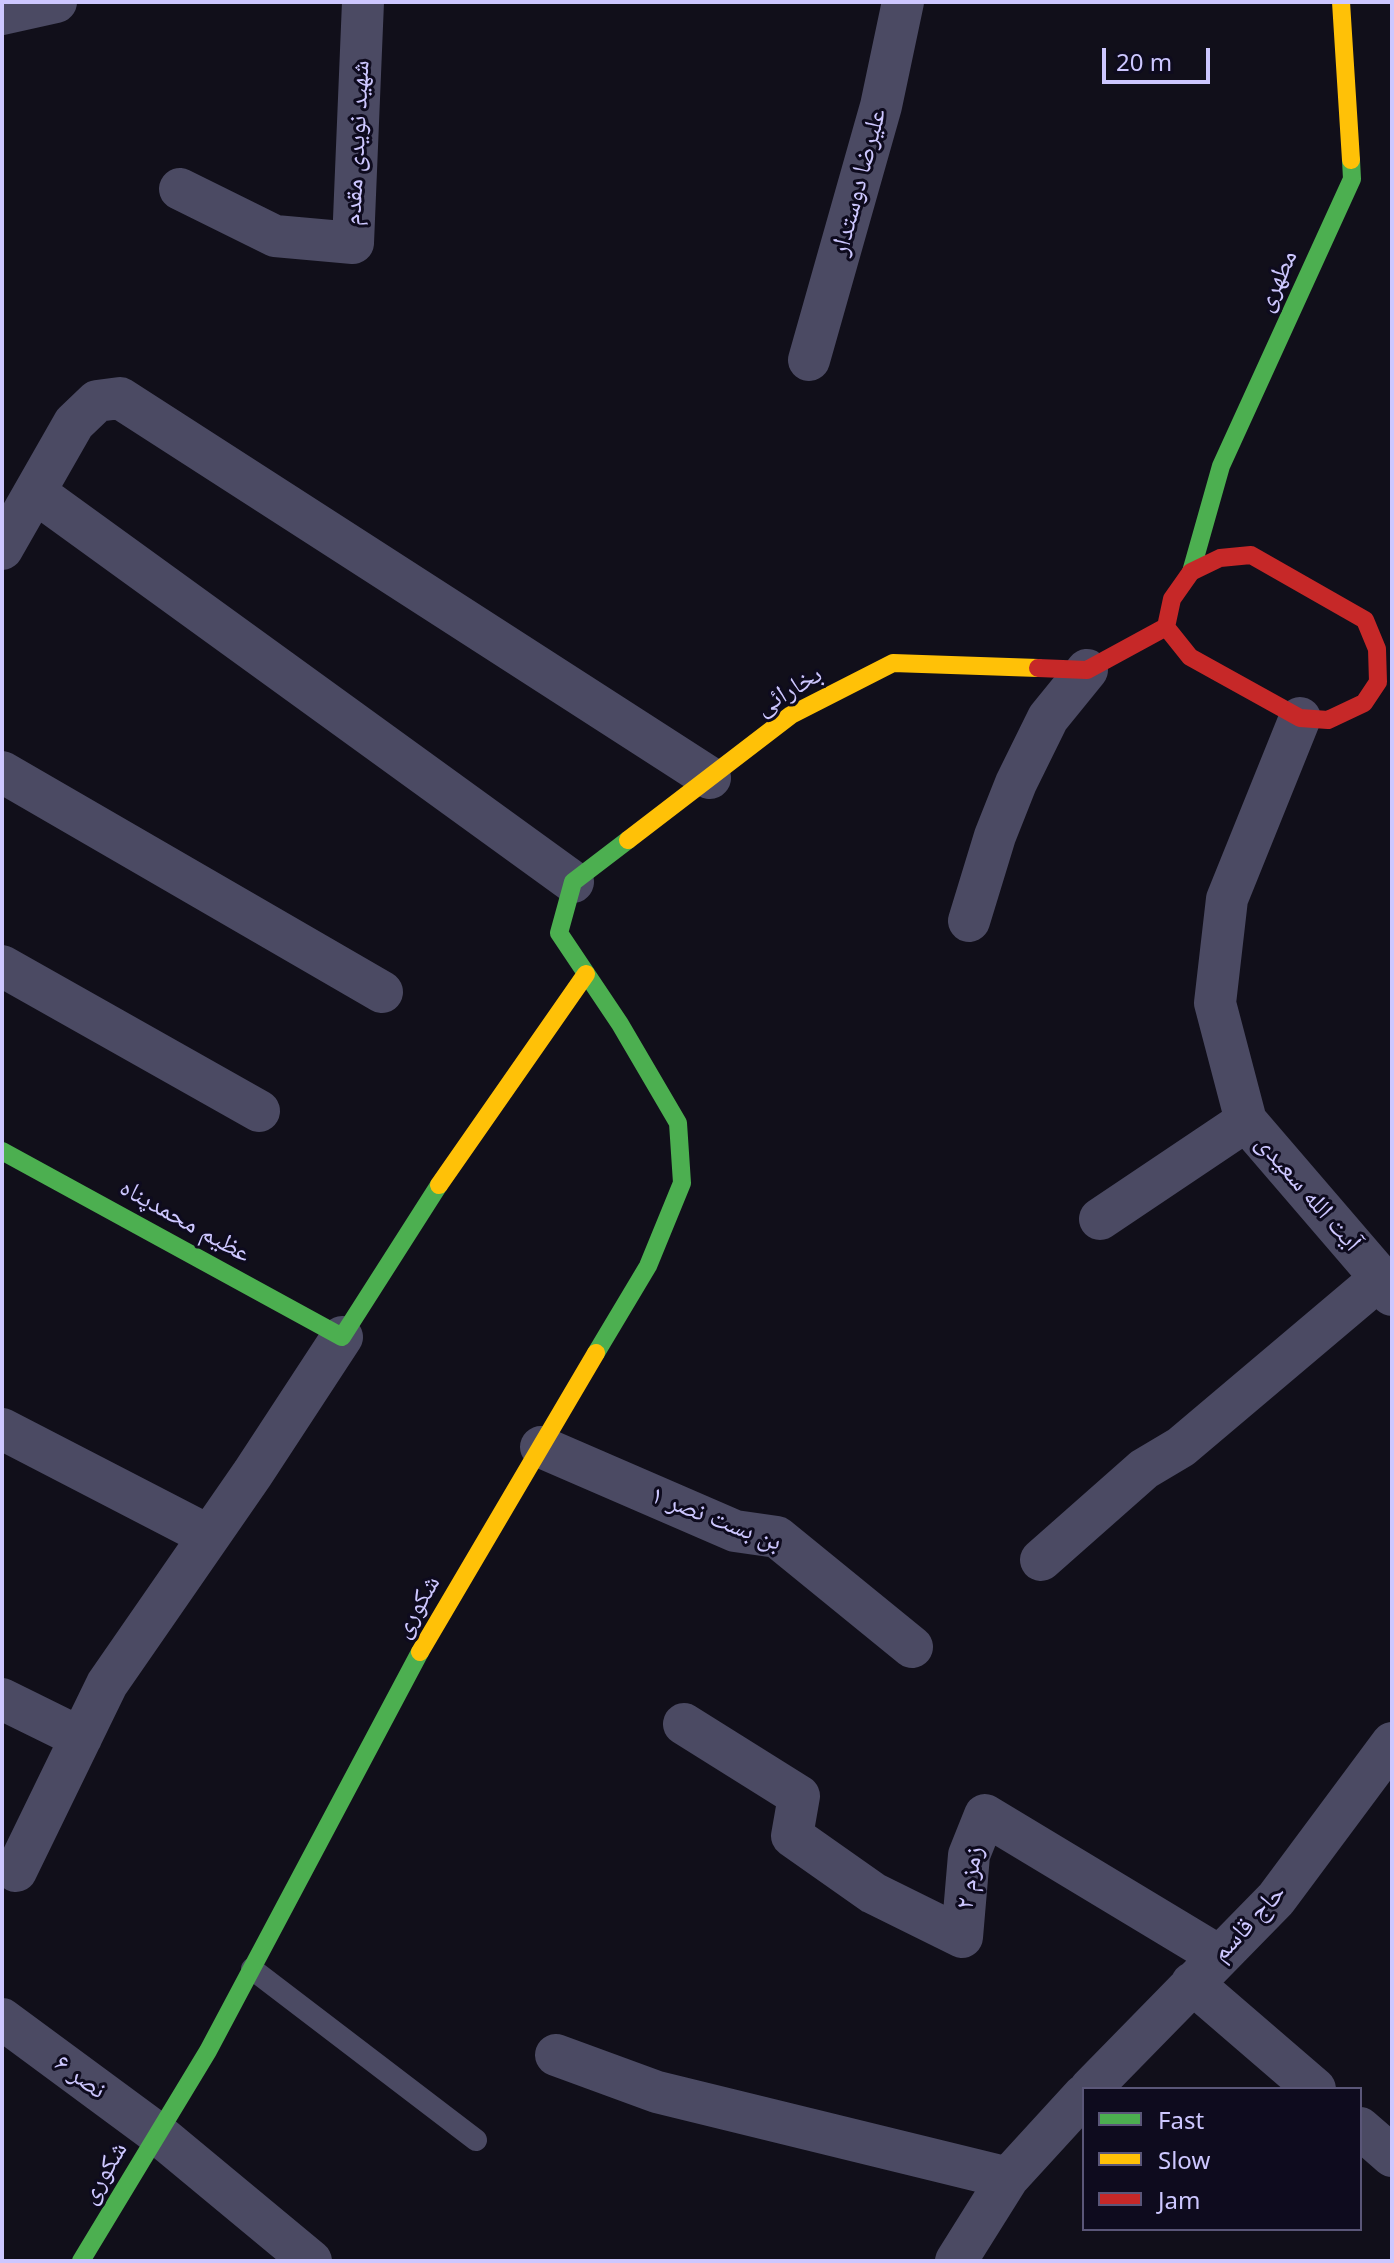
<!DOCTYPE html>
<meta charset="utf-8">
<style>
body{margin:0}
#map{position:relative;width:1394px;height:2263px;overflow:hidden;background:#110f1a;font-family:"Noto Sans",sans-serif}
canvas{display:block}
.frame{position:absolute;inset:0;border:4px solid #cdc7ff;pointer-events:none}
.legend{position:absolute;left:1082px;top:2087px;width:280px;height:144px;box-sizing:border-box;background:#0e0b1e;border:2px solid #5a5678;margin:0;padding:10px 14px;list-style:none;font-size:24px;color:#cdc7ff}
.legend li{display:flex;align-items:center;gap:16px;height:40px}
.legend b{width:40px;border:2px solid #5a5678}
.scale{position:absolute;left:1102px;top:48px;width:108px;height:36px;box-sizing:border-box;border:4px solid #cdc7ff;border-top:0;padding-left:10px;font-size:24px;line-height:28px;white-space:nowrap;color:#cdc7ff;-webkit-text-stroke:6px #0e0b1e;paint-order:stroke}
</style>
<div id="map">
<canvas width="1394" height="2263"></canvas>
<div class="frame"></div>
<ul class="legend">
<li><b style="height:10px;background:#4caf50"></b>Fast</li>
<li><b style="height:10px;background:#ffc107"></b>Slow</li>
<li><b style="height:10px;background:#c62828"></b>Jam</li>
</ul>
<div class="scale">20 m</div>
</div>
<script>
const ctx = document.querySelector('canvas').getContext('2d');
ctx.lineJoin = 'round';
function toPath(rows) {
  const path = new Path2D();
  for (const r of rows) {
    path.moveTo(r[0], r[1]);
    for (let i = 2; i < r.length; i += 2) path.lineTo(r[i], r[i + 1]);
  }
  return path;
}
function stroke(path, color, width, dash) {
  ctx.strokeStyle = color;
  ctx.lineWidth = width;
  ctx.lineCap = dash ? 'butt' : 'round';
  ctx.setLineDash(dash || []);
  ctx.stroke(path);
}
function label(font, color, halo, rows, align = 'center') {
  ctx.font = font + ' "Noto Sans","Noto Naskh Arabic",sans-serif';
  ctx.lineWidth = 6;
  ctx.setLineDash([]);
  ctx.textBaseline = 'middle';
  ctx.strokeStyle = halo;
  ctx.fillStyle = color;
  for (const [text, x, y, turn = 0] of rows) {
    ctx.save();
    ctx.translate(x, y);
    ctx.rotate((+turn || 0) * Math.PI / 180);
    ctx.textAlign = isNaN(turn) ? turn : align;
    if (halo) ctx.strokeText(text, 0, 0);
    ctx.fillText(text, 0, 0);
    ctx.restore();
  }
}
stroke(toPath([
 [252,1969,476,2140]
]), '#4b4a63', 22);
stroke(toPath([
 [2,14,56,2],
 [180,189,275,236,353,243,363,2],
 [809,360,881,106,903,2],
 [36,493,573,882],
 [2,549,74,423,97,401,120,398,710,778],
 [1300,718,1227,899,1215,1003,1246,1121,1381,1278,1392,1295],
 [2,772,382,992],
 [969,921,995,836,1016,783,1048,718,1087,670],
 [2,966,259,1111],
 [1100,1219,1246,1121],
 [2,1429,209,1536],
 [541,1447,735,1531,777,1537,912,1647],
 [1041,1560,1144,1469,1181,1447,1381,1278],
 [2,1699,81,1738],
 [684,1724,799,1796,792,1836,873,1893,962,1937,969,1855,985,1815,1219,1956],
 [16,1871,107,1684,253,1473,342,1337],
 [1192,1983,1315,2089],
 [2,2019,158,2134,311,2261],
 [556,2055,657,2092,1008,2178],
 [1090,2089,1276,1899,1392,1743],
 [1360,2128,1392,2156],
 [956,2261,1008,2178,1084,2095]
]), '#4b4a63', 42);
stroke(toPath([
 [1191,572,1221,466,1352,179,1351,160],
 [2,1151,342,1337,439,1185],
 [596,1353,648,1266,682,1183,678,1123,620,1024,559,933,573,882,628,840],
 [81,2261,208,2051,420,1652]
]), '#4caf50', 18);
stroke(toPath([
 [1341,2,1351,160],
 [628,840,791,715,893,663,1038,668],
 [439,1185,586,974],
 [420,1652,596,1353]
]), '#ffc107', 18);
stroke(toPath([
 [1251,555,1365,620,1377,649,1378,682,1364,703,1328,720,1300,718,1190,657,1166,627,1172,599,1191,572,1220,558,1251,555],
 [1038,668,1087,670,1166,627]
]), '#c62828', 18);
label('26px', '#cdc7ff', '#0e0b1e', [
 ["شهید نویدی مقدم",357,143,-87],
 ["علیرضا دوستدار",859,182,-75],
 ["مطهری",1277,281,-65],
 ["بخارائی",789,691,-31],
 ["آیت الله سعیدی",1308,1193,49],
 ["عظیم محمدپناه",185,1221,29],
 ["بن بست نصر ۱",716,1519,21],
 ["شکوری",417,1607,-60],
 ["زمزم ۲",970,1878,-81],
 ["حاج قاسم",1249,1923,-47],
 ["نصر ۶",80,2077,36],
 ["شکوری",104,2173,-59]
]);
</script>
